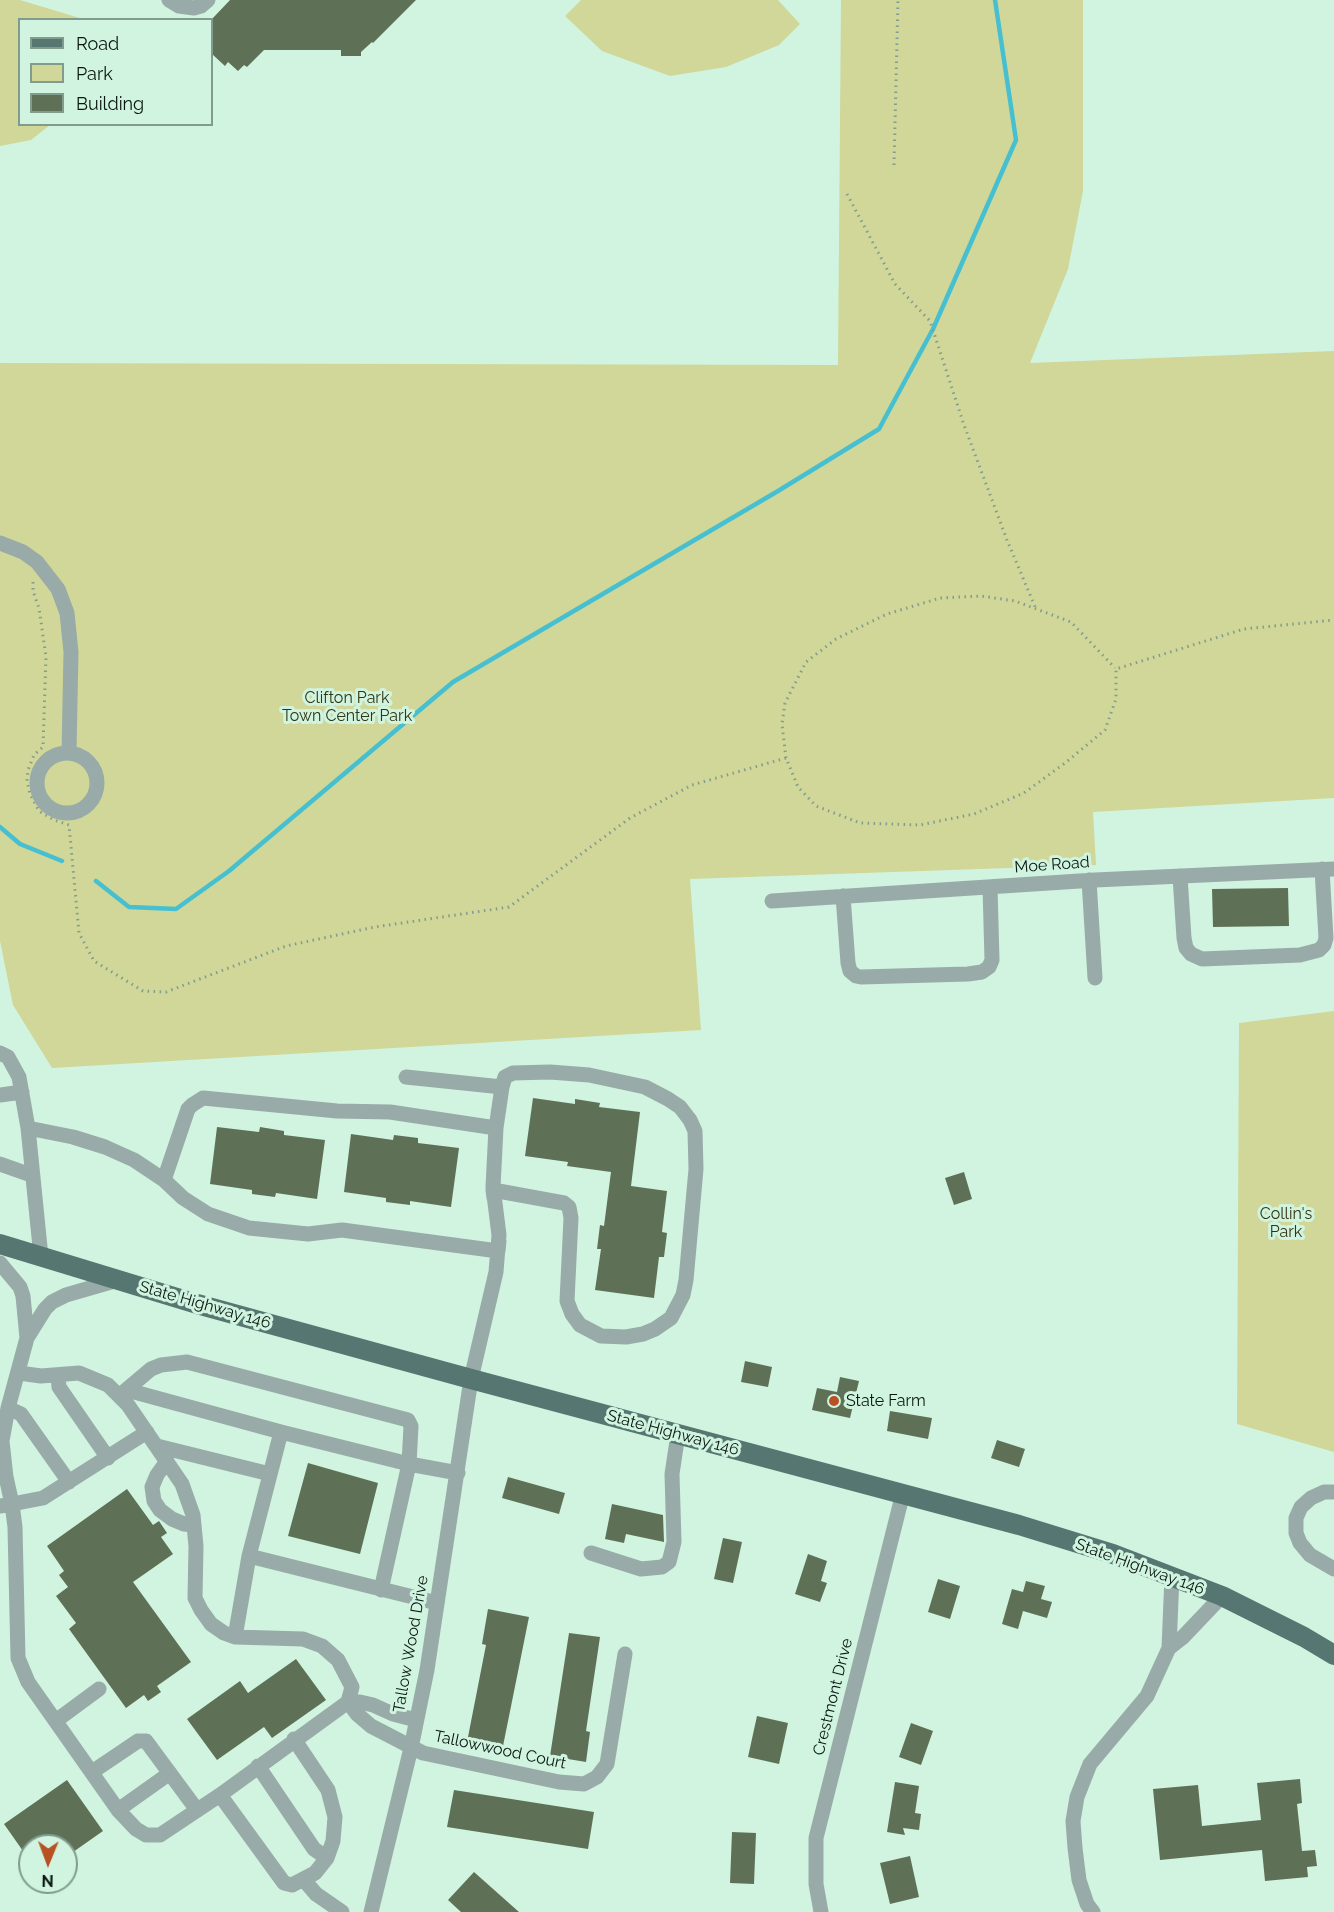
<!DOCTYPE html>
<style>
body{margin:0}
#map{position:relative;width:1334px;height:1912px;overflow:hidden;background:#d0f4e0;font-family:Raleway,sans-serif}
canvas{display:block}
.legend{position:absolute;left:18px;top:18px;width:195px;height:108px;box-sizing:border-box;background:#d0f4e0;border:2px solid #819c8d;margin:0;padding:8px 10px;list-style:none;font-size:18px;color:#0a1710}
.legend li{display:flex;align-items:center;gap:12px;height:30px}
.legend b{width:30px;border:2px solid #819c8d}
.north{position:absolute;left:18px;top:1834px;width:60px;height:60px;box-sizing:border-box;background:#d0f4e0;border:2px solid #819c8d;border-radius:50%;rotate:181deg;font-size:16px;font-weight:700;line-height:24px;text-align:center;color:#0a1710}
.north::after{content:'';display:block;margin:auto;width:21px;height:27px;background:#b85225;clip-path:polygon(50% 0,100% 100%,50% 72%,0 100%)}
</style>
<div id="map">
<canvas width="1334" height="1912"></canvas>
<ul class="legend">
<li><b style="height:8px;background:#557671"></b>Road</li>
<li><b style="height:16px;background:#d0d798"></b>Park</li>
<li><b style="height:16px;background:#5e7156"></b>Building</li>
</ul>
<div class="north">N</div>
</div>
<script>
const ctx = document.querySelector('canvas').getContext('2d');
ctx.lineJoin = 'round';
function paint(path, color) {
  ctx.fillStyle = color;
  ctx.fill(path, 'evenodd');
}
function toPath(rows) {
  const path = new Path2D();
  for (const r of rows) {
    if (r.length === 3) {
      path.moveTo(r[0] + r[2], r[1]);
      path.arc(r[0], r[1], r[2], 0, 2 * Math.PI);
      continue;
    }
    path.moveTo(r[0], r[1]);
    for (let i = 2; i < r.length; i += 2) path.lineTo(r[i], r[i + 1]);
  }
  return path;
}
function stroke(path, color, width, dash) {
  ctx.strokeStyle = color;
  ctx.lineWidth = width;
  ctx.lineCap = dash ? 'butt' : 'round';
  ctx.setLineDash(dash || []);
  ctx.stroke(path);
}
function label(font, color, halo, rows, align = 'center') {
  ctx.font = font + ' Raleway,sans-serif';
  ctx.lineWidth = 6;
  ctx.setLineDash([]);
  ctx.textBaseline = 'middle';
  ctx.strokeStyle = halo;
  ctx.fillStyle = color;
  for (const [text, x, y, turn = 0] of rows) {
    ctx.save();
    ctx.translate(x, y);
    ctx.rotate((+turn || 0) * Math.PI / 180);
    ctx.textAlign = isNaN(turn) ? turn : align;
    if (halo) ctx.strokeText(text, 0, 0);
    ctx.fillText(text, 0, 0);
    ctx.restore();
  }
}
paint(toPath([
 [0,0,20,0,83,19,20,20,20,124,50,125,31,140,0,146],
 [581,0,778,0,800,24,779,45,726,67,670,76,602,51,565,16],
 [841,0,1083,0,1083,191,1068,269,1030,363,1334,351,1334,798,1093,812,1096,865,690,879,701,1030,52,1068,13,1005,0,941,0,363,838,365],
 [1334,1011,1334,1452,1237,1424,1239,1023]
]), '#d0d798');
stroke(toPath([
 [0,827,20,844,62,861],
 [96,881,129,907,176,909,229,871,453,682,778,491,879,429,933,329,1016,140,995,0]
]), '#46c0d1', 4.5);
paint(toPath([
 [230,0,416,0,373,43,372,42,361,52,361,56,341,56,341,50,264,50,247,67,244,65,238,71,228,62,225,66,212,54,212,19],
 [1288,888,1289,926,1213,927,1212,889],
 [533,1098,575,1104,575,1099,600,1103,599,1107,640,1112,631,1186,667,1191,662,1232,667,1233,664,1257,659,1257,654,1298,595,1290,601,1249,597,1249,600,1225,604,1226,611,1172,567,1166,568,1162,525,1156],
 [217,1127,259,1132,260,1127,284,1131,284,1135,325,1140,317,1199,276,1193,275,1197,252,1194,252,1190,210,1184],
 [351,1134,393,1140,394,1135,418,1138,418,1143,459,1148,451,1207,410,1201,410,1205,386,1202,386,1198,344,1192],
 [964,1172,972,1199,954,1205,945,1178],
 [745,1361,772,1367,768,1387,741,1382],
 [840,1377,859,1381,850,1418,812,1410,817,1388,837,1392],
 [890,1411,932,1418,928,1439,887,1431],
 [997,1440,1025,1449,1019,1467,991,1458],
 [308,1463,378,1483,360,1554,288,1536],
 [508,1477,565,1493,559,1514,502,1498],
 [127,1489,153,1525,159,1521,167,1533,161,1537,173,1554,133,1582,191,1662,157,1686,161,1692,148,1701,144,1695,126,1708,69,1629,76,1623,56,1596,68,1587,59,1575,64,1571,47,1546],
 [612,1504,663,1515,664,1542,626,1534,624,1543,605,1539],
 [723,1538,742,1542,733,1583,714,1579],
 [808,1554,827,1561,821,1581,827,1583,820,1602,795,1594],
 [938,1579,960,1586,950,1619,928,1612],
 [1026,1581,1045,1586,1041,1599,1052,1602,1047,1618,1023,1611,1018,1629,1002,1624,1012,1589,1023,1592],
 [488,1609,529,1617,503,1746,468,1737,486,1645,482,1644],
 [569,1633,600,1637,586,1731,590,1732,586,1762,550,1756],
 [296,1659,326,1700,272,1738,264,1727,217,1760,187,1719,240,1681,248,1693],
 [757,1716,788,1723,779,1764,748,1757],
 [911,1723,933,1731,921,1765,899,1757],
 [1300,1779,1302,1803,1297,1804,1302,1851,1315,1850,1317,1866,1307,1867,1308,1877,1265,1881,1262,1850,1160,1860,1153,1789,1198,1785,1202,1826,1261,1820,1257,1783],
 [67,1780,103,1831,66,1857,66,1846,30,1846,30,1861,4,1824],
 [895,1782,919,1786,915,1813,921,1814,919,1830,903,1828,905,1835,887,1832],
 [454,1790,594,1812,588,1849,447,1827],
 [732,1832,756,1833,754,1884,730,1883],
 [910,1856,919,1897,890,1904,880,1863],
 [474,1872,519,1912,461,1912,448,1900]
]), '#5e7156');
stroke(toPath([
 [894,165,898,0],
 [847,194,895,284,930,321,964,425,1007,540,1036,609],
 [33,582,33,591,39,608,46,657,43,747,34,755,28,770,27,781,30,794,39,811,54,820,69,825,79,933,94,961,143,991,166,992,286,946,375,927,509,907,630,818,692,785,786,758,798,787,816,806,860,823,920,825,974,814,1024,793,1065,763,1105,730,1116,699,1116,669,1244,629,1334,620],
 [786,758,782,724,785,703,806,662,836,639,887,614,940,598,981,596,1015,601,1071,622,1115,668]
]), '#829d8e', 3, [1.5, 4.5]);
stroke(toPath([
 [169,0,179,6,194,8,201,6,208,0],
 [0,543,23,552,37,562,58,589,67,613,71,652,69,753],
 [67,783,30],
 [1180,876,1184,938,1186,948,1191,954,1202,959,1300,955,1319,950,1324,945,1326,938,1322,869],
 [1089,880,1095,978],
 [843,896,848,963,850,971,856,976,861,977,968,974,982,972,989,967,992,960,990,887],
 [772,901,1095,880,1334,869],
 [0,1053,8,1057,19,1077,28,1128,41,1257],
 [406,1077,502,1087,505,1077,513,1073,550,1072,589,1075,645,1087,668,1099,680,1107,690,1120,695,1131,696,1169,686,1280,683,1295,671,1318,655,1329,643,1334,626,1337,601,1336,580,1325,572,1314,567,1301,571,1218,569,1207,564,1203,493,1190,494,1198],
 [0,1095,22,1092],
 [28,1128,73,1137,105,1147,134,1160,164,1180],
 [496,1128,390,1112,337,1111,203,1098,192,1105,188,1109,164,1180,183,1198,208,1214,249,1228,308,1234,342,1230,498,1251,499,1241],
 [0,1164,31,1175],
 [0,1263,20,1287,23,1296,27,1338],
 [19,1373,41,1376,79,1373,108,1385,128,1405,182,1484,193,1515,196,1546,195,1598,201,1610,211,1624,224,1633,235,1637,303,1639,322,1646,338,1660,352,1687,348,1702],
 [58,1376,59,1387,108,1458],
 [127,1390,281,1432],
 [119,1396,151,1369,161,1365,187,1362,408,1420,411,1426,409,1464,381,1590],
 [8,1408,21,1414,69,1482],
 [147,1432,43,1498,12,1504,15,1527,18,1658,28,1682,118,1810,136,1829,146,1835,160,1835,220,1795,348,1702,360,1702,373,1705,393,1714,416,1720],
 [157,1446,270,1474],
 [167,1461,157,1475,152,1487,154,1501,160,1510,172,1519,184,1524,194,1525],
 [1334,1492,1324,1492,1311,1498,1301,1507,1296,1518,1296,1533,1300,1543,1310,1555,1334,1569],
 [0,1506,12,1504,6,1477,2,1441,8,1408,27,1338,45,1309,52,1302,66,1295,118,1280],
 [591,1553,641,1569,662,1567,669,1562,674,1542,672,1474,678,1434],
 [437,1603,249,1556,281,1432,409,1464,458,1473],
 [235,1637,249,1556],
 [1169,1648,1183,1637,1222,1596],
 [348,1702,357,1714,371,1726,423,1753,559,1782,584,1784,597,1777,607,1764,625,1654],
 [57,1720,99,1689],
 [258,1766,314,1849,327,1858],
 [92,1772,138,1741,146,1741,197,1810],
 [220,1795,284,1883,292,1885,315,1873,327,1858,333,1841,335,1817,328,1790,294,1739],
 [118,1810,170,1773],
 [304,1880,316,1894,342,1912],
 [371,1912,411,1748,427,1670,471,1379,496,1272,499,1235,493,1187,496,1128,502,1087,505,1077,513,1073],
 [821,1912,816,1884,816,1838,903,1493],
 [1093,1912,1087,1904,1079,1880,1075,1848,1073,1821,1077,1797,1090,1764,1147,1696,1169,1648,1172,1576]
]), '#99aba8', 15);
stroke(toPath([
 [0,1244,197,1304,471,1379,1019,1525,1113,1554,1222,1596,1304,1637,1334,1655]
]), '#557671', 20);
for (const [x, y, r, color] of [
 [834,1401,6,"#b85225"]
]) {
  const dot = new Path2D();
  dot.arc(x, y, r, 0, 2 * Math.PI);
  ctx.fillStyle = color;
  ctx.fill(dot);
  stroke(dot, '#d0f4e0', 2);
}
label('16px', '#333612', '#d0f4e0', [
 ["Clifton Park",347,698],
 ["Town Center Park",347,716],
 ["Collin's",1286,1214],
 ["Park",1286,1232]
]);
label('16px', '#0a1710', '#d0f4e0', [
 ["Moe Road",1052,865,-4],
 ["State Highway 146",205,1305,16],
 ["State Highway 146",673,1433,15],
 ["State Highway 146",1140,1567,20],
 ["Tallow Wood Drive",411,1644,-80],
 ["Crestmont Drive",833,1697,-76],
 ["Tallowwood Court",500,1750,12]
]);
label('16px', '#0a1710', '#d0f4e0', [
 ["State Farm",846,1401]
], 'left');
</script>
